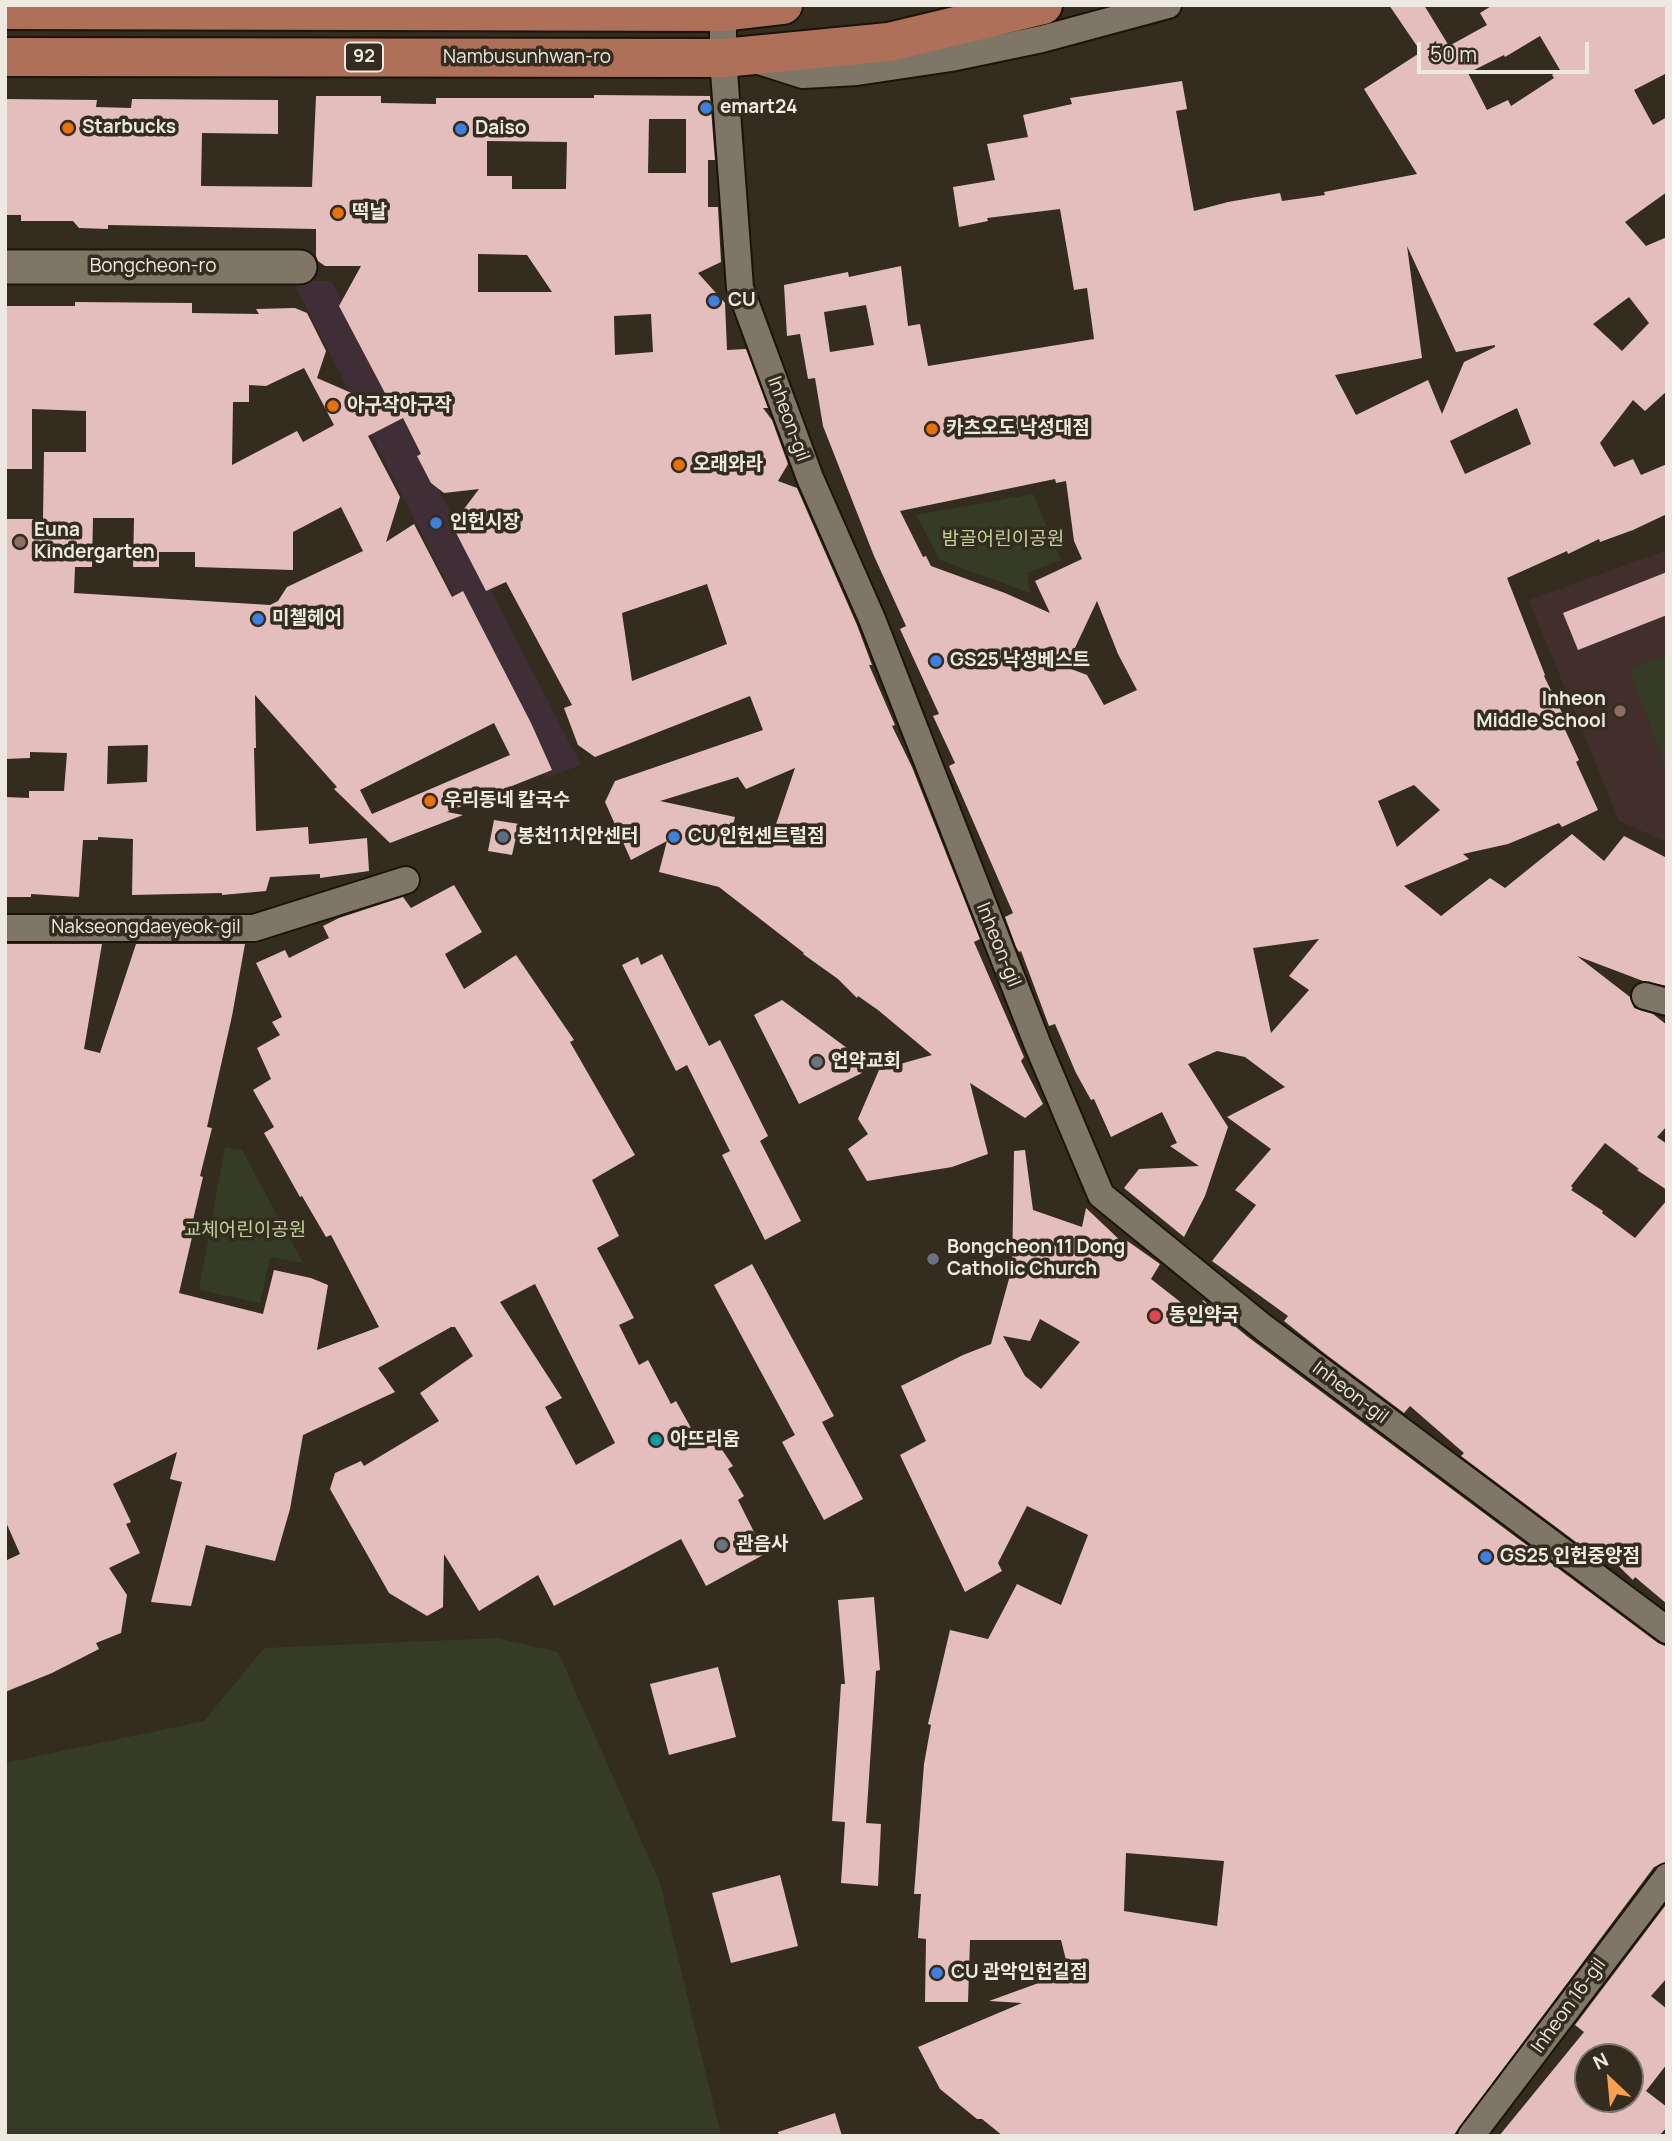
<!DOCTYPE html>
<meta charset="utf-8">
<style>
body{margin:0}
#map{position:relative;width:1672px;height:2141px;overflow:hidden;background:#332c1f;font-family:Manrope,sans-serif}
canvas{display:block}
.frame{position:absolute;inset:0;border:7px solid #ede8e0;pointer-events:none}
.north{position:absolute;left:1574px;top:2043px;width:70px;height:70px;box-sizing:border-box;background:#332c1f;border:2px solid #7d776c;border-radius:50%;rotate:334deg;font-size:19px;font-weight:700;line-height:28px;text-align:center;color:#ede8e0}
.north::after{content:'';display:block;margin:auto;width:24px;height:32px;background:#fa9f4f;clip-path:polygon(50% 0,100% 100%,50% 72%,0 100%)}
.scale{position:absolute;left:1417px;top:42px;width:172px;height:32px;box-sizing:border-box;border:4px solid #ede8e0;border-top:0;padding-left:9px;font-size:21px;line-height:24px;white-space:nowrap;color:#ede8e0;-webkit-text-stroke:5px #332c1f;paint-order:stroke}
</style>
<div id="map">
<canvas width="1672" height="2141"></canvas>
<div class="frame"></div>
<div class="north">N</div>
<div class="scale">50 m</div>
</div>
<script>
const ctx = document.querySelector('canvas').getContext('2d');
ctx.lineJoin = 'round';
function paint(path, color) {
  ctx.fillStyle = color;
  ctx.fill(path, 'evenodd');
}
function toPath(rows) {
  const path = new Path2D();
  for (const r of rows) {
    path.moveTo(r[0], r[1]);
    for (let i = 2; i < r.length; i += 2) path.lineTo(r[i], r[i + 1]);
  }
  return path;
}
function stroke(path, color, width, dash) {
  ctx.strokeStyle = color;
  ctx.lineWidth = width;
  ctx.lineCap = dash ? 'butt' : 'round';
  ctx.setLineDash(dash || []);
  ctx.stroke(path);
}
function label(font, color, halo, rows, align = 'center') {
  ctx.font = font + ' Manrope,"Noto Sans KR",sans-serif';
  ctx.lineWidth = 7;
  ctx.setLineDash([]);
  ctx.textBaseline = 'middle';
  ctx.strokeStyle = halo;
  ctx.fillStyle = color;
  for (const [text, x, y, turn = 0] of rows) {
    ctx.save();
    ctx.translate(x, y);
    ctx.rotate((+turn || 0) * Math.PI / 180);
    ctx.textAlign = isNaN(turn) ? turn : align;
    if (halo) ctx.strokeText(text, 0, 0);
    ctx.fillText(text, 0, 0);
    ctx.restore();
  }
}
paint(toPath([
 [293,281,331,281,581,765,546,778]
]), '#402e37');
paint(toPath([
 [1667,550,1667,842,1619,821,1529,600]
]), '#422f2b');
paint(toPath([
 [1033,494,1061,560,1027,573,1030,593,940,560,916,515],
 [1667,655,1667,770,1629,669],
 [225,1147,242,1150,303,1263,270,1257,260,1303,199,1290],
 [498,1638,558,1652,660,1883,721,2136,5,2136,5,1763,204,1721,264,1648]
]), '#353b25');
paint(toPath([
 [1389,5,1424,5,1449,46,1487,25,1480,13,1493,5,1667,5,1667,73,1634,90,1653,125,1667,117,1667,192,1625,222,1646,246,1667,237,1667,391,1645,411,1633,400,1600,443,1614,467,1633,459,1641,475,1667,464,1667,514,1633,530,1600,542,1599,539,1568,554,1567,551,1507,578,1545,675,1544,676,1565,719,1561,721,1579,760,1576,762,1598,810,1562,827,1559,823,1508,844,1463,854,1469,859,1404,886,1441,916,1490,878,1505,888,1572,834,1604,861,1624,836,1667,858,1667,986,1643,981,1577,956,1630,997,1634,1008,1653,1014,1667,1025,1667,1126,1657,1137,1667,1144,1667,1190,1637,1170,1639,1169,1605,1143,1571,1186,1573,1188,1571,1190,1603,1211,1602,1213,1635,1238,1667,1200,1667,1604,1635,1577,1633,1580,1605,1553,1600,1560,1461,1456,1464,1453,1410,1406,1404,1413,1324,1353,1284,1321,1288,1316,1212,1261,1256,1205,1235,1190,1271,1149,1227,1117,1285,1087,1245,1057,1217,1051,1188,1064,1228,1127,1205,1196,1184,1237,1124,1188,1139,1169,1199,1166,1170,1146,1177,1143,1162,1112,1111,1137,1094,1099,1091,1100,1076,1073,1055,1024,1049,1026,1021,951,1019,952,1016,947,1005,917,1013,913,949,766,955,763,933,716,939,714,900,629,906,626,874,556,823,426,815,378,808,379,800,334,787,336,784,285,848,272,849,277,901,266,908,326,920,324,928,366,1094,339,1087,288,1074,290,1060,209,987,218,988,221,959,227,953,187,995,180,987,144,1028,137,1023,115,1072,104,1070,98,1182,81,1187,109,1176,111,1194,211,1228,202,1280,193,1282,201,1325,195,1324,192,1417,174,1364,89,1421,52],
 [1540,36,1560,70,1552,75,1554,78,1511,106,1508,100,1487,110,1468,73,1504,55,1505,57],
 [1407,246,1456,352,1495,345,1495,347,1464,362,1442,414,1428,380,1356,415,1335,375,1422,358],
 [1629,297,1649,323,1622,351,1593,324],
 [866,305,874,345,830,352,824,312],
 [1517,408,1531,444,1465,474,1450,441],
 [1055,479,1056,483,1066,481,1074,541,1082,559,1035,581,1050,613,1005,593,931,566,926,556,923,557,900,511],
 [1097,601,1118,654,1137,690,1104,705,1087,675,1066,667],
 [1414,785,1440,810,1397,847,1378,801],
 [1319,939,1289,976,1309,990,1271,1033,1253,948],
 [594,95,710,96,715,160,708,160,708,207,718,207,721,262,698,273,725,303,727,350,746,349,768,408,763,408,772,420,788,464,778,481,797,488,857,625,872,665,869,665,895,725,892,726,912,767,980,939,974,942,1024,1057,1021,1061,1043,1104,1025,1118,970,1083,988,1154,952,1167,867,1181,848,1149,868,1134,858,1119,879,1070,932,1055,878,1010,858,996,857,998,838,979,803,954,804,953,719,887,659,872,667,841,631,860,605,802,615,781,763,730,750,696,595,757,578,745,564,708,572,705,506,582,486,591,452,525,479,489,444,493,431,483,417,456,421,454,403,418,368,436,400,497,386,542,414,524,452,597,463,591,531,723,552,770,447,812,463,815,390,843,334,789,337,787,255,695,256,748,254,748,256,831,308,827,309,844,367,838,369,871,320,878,320,874,270,877,266,891,222,895,222,893,132,895,133,839,98,837,98,840,83,840,79,897,31,894,31,897,5,897,5,797,29,798,29,791,64,791,67,753,30,752,30,758,5,759,5,519,43,519,44,452,86,452,86,411,32,409,32,469,5,469,5,306,75,306,75,302,192,303,192,313,259,314,256,309,295,308,307,313,326,351,317,378,395,412,339,306,361,266,325,266,318,261,316,256,316,229,108,225,108,229,79,228,73,221,21,221,21,215,5,215,5,99,97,100,96,107,131,108,132,99,278,100,278,134,202,133,201,186,312,187,316,96,381,96,381,103,436,104,436,98,594,98],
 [649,119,686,119,686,173,648,173],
 [487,141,567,142,566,189,512,189,512,176,487,176],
 [478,254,527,255,552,292,478,292],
 [651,314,653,352,615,355,614,316],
 [304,368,334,425,303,442,297,431,232,465,233,402,249,402,249,385,266,386],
 [341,507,363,551,287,587,278,601,270,605,74,593,75,567,92,567,93,518,134,518,133,567,159,567,159,552,195,552,195,567,293,570,293,532],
 [707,584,727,644,632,681,622,613],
 [494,723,510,755,372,814,360,790],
 [148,745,147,782,107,784,108,746],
 [795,768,771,839,732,830,735,817,660,801,738,777,746,789],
 [1667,572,1667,615,1578,650,1563,613],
 [494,820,519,824,512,855,488,851],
 [454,885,482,932,445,954,464,989,516,955,574,1040,570,1042,635,1155,592,1180,619,1236,597,1248,634,1318,619,1325,639,1365,648,1360,671,1404,676,1401,701,1446,714,1438,733,1466,728,1469,744,1496,738,1500,765,1554,706,1586,681,1539,554,1606,538,1575,479,1611,444,1554,443,1607,427,1616,389,1593,330,1489,335,1473,361,1461,364,1466,439,1421,420,1393,473,1356,455,1327,451,1327,378,1368,395,1392,303,1435,290,1509,275,1561,206,1545,191,1606,151,1602,182,1482,170,1479,177,1452,113,1484,131,1522,126,1524,140,1553,109,1568,127,1595,121,1633,96,1643,99,1649,52,1673,5,1692,5,1561,20,1554,5,1520,5,944,102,944,84,1049,100,1053,136,944,245,944,232,1016,207,1127,212,1128,200,1176,203,1177,193,1220,196,1220,179,1293,263,1314,274,1270,311,1278,328,1285,317,1350,379,1327,331,1235,326,1237,302,1196,300,1197,264,1133,274,1127,253,1090,271,1079,257,1048,280,1035,272,1022,282,1017,256,963,285,950,289,958,329,938,323,926,339,918,403,897,411,908],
 [535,1284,615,1443,576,1465,545,1407,562,1398,500,1302],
 [662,954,709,1046,720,1040,768,1136,760,1141,801,1221,765,1240,722,1155,730,1151,687,1065,676,1071,622,965,638,957,641,965],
 [782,1000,851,1051,862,1073,799,1104,754,1015],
 [1025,1150,1033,1210,1082,1227,1086,1208,1124,1244,1126,1240,1160,1264,1151,1279,1197,1315,1203,1300,1248,1337,1658,1643,1667,1647,1667,1862,1654,1867,1453,2136,1003,2136,982,2119,977,2119,940,2089,918,2047,1022,2003,989,2001,1069,1972,1061,1940,970,1940,968,2002,925,2002,926,1939,918,1938,921,1894,914,1894,924,1764,931,1725,928,1724,950,1630,988,1639,1017,1584,1061,1605,1088,1535,1027,1506,998,1563,1002,1571,965,1592,900,1455,926,1441,901,1386,963,1355,991,1344,1009,1279,1012,1275,1014,1151],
 [1040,1319,1080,1342,1041,1389,1025,1376,1003,1336,1030,1341],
 [1126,1853,1224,1861,1217,1926,1124,1911],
 [752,1264,834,1416,822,1422,863,1499,824,1520,782,1442,795,1435,714,1285],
 [874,1597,880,1670,876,1671,866,1823,881,1824,878,1886,841,1883,845,1822,832,1821,841,1684,845,1684,838,1600],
 [718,1667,736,1737,669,1755,650,1684],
 [780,1875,798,1946,731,1963,712,1893],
 [1665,1906,1667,1978,1651,1996,1667,2009,1667,2064,1646,2091,1667,2107,1667,2127,1659,2136,1499,2136,1584,2032,1575,2025],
 [1588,2057,1630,2057,1630,2099,1588,2099],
 [835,2113,842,2136,779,2136,778,2132]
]), '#e4bebc');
const minor = toPath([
 [723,12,723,58,740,288,810,478,872,619,1037,1043,1101,1195,1264,1328,1667,1630],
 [756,60,803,75,857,72,951,58,1042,39,1168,5],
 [5,928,254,928,406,880],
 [1645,996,1667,1002],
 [1471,2136,1667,1877]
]);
const tertiary = toPath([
 [5,267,300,267]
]);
const primary = toPath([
 [5,10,723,12,783,5],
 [5,57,723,58,889,42,1043,5]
]);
stroke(minor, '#1a1409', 30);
stroke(tertiary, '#1a1409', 37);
stroke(primary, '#1a1409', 42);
stroke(minor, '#7f7668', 26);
stroke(tertiary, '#7f7668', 33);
stroke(primary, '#ae7059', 38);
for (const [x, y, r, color] of [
 [706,108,7,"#3f7fe0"],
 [68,128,7,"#e8710a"],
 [461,129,7,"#3f7fe0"],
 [338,213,7,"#e8710a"],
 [714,301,7,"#3f7fe0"],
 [333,406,7,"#e8710a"],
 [932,429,7,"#e8710a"],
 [679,465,7,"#e8710a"],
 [436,523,7,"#3f7fe0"],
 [20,542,7,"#8d6e63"],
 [258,619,7,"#3f7fe0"],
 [936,661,7,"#3f7fe0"],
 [1620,711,7,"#8d6e63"],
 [430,801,7,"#e8710a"],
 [503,837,7,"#5c6f8a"],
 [674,837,7,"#3f7fe0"],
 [817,1062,7,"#6b7280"],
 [933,1259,7,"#6b7280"],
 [1155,1316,7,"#e0444e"],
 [656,1440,7,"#0f9aa8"],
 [722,1545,7,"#6b7280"],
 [1486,1557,7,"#3f7fe0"],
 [937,1973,7,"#3f7fe0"]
]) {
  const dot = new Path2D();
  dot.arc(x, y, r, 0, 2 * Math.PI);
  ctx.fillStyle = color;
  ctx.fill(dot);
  stroke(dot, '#332c1f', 2.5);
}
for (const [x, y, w] of [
 [364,57,38]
]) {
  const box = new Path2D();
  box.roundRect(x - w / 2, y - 14.5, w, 29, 5);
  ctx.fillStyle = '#332c1f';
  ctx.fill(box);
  stroke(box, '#ede8e0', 2);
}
label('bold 18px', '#ede8e0', null, [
 ["92",364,57]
]);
label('19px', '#ede8e0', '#332c1f', [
 ["Nambusunhwan-ro",527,58],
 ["Bongcheon-ro",153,267],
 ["Inheon-gil",788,419,70],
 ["Nakseongdaeyeok-gil",146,928],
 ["Inheon-gil",998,945,68],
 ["Inheon-gil",1350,1393,37],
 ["Inheon 16-gil",1569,2006,-54]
]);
label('bold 19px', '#ede8e0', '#332c1f', [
 ["emart24",720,108],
 ["Starbucks",82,128],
 ["Daiso",475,129],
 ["떡날",352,213],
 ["CU",728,301],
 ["아구작아구작",347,406],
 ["카츠오도 낙성대점",946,429],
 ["오래와라",693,465],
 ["인헌시장",450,523],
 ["Euna",34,531],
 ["Kindergarten",34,553],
 ["미첼헤어",272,619],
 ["GS25 낙성베스트",950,661],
 ["Inheon",1606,700,"right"],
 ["Middle School",1606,722,"right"],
 ["우리동네 칼국수",444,801],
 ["봉천11치안센터",517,837],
 ["CU 인헌센트럴점",688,837],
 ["언약교회",831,1062],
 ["Bongcheon 11 Dong",947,1248],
 ["Catholic Church",947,1270],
 ["동인약국",1169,1316],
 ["아뜨리움",670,1440],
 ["관음사",736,1545],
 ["GS25 인헌중앙점",1500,1557],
 ["CU 관악인헌길점",951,1973]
], 'left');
label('19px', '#c1d19b', '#332c1f', [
 ["밤골어린이공원",1003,540],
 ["교체어린이공원",245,1231]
]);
</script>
